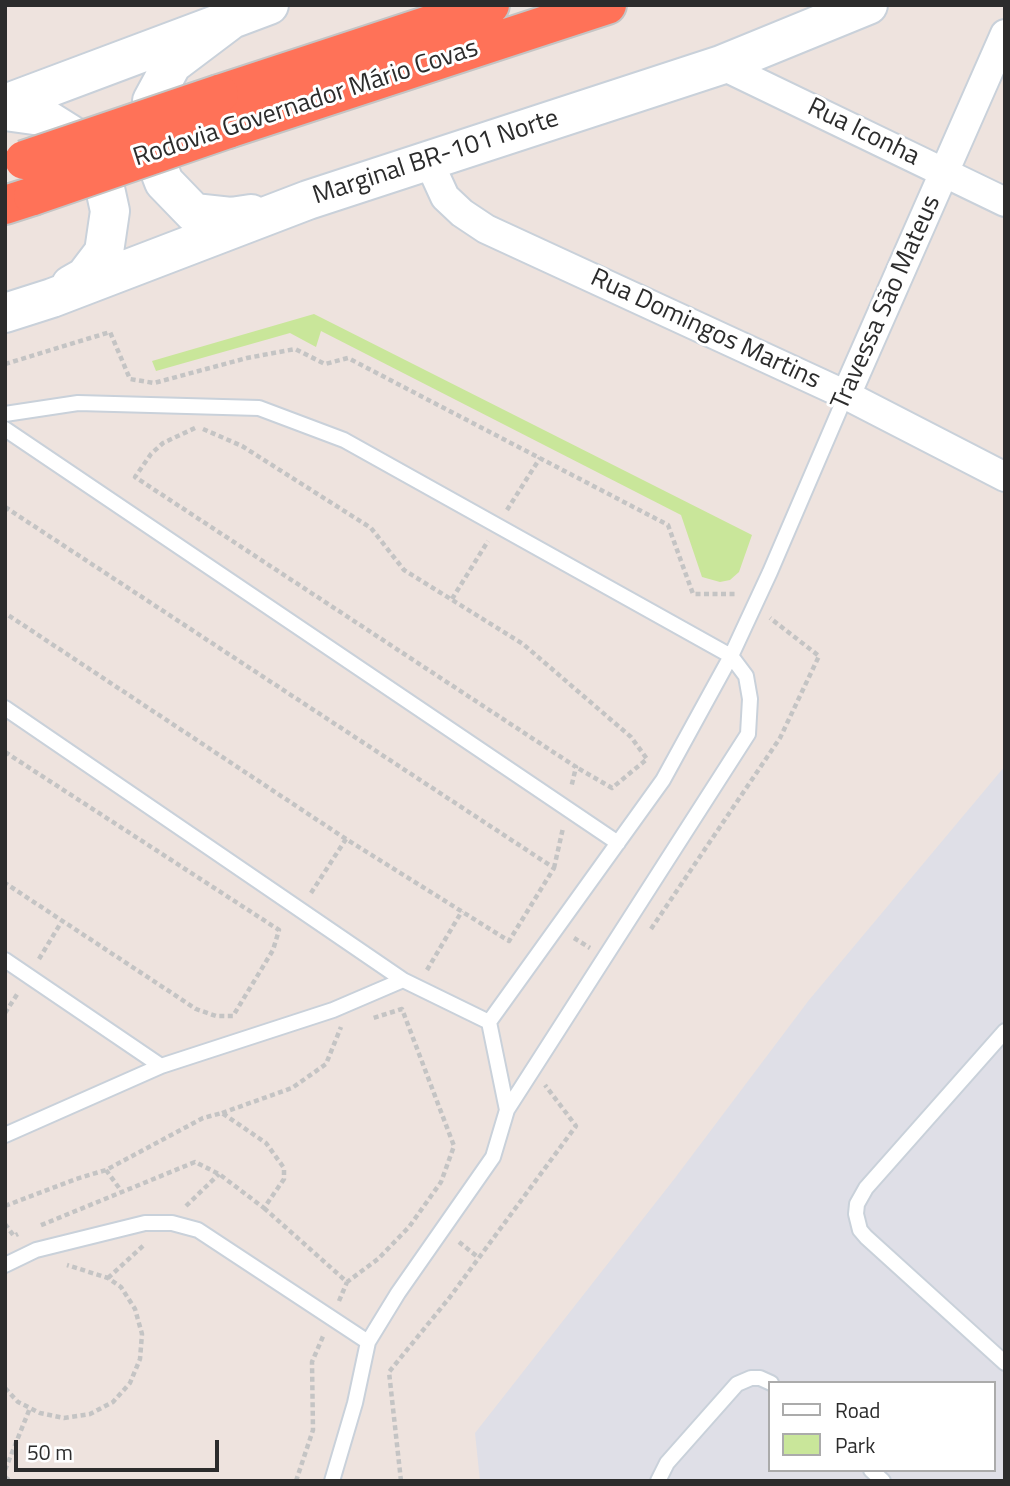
<!DOCTYPE html>
<meta charset="utf-8">
<style>
body{margin:0}
#map{position:relative;width:1010px;height:1486px;overflow:hidden;background:#eee3de;font-family:"Titillium Web",sans-serif}
canvas{display:block}
.frame{position:absolute;inset:0;border:7px solid #2c2c2c;pointer-events:none}
.legend{position:absolute;left:768px;top:1381px;width:228px;height:91px;box-sizing:border-box;background:#fff;border:2px solid #ababab;margin:0;padding:9px 12px;list-style:none;font-size:21px;color:#2c2c2c}
.legend li{display:flex;align-items:center;gap:14px;height:35px}
.legend b{width:35px;border:2px solid #ababab}
.scale{position:absolute;left:14px;top:1440px;width:205px;height:32px;box-sizing:border-box;border:4px solid #2c2c2c;border-top:0;padding-left:9px;font-size:21px;line-height:24px;white-space:nowrap;color:#2c2c2c;-webkit-text-stroke:5px #fff;paint-order:stroke}
</style>
<div id="map">
<canvas width="1010" height="1486"></canvas>
<div class="frame"></div>
<ul class="legend">
<li><b style="height:9px;background:#fff"></b>Road</li>
<li><b style="height:19px;background:#c9e69a"></b>Park</li>
</ul>
<div class="scale">50 m</div>
</div>
<script>
const ctx = document.querySelector('canvas').getContext('2d');
ctx.lineJoin = 'round';
function paint(path, color) {
  ctx.fillStyle = color;
  ctx.fill(path, 'evenodd');
}
function toPath(rows) {
  const path = new Path2D();
  for (const r of rows) {
    path.moveTo(r[0], r[1]);
    for (let i = 2; i < r.length; i += 2) path.lineTo(r[i], r[i + 1]);
  }
  return path;
}
function stroke(path, color, width, dash) {
  ctx.strokeStyle = color;
  ctx.lineWidth = width;
  ctx.lineCap = dash ? 'butt' : 'round';
  ctx.setLineDash(dash || []);
  ctx.stroke(path);
}
function label(font, color, halo, rows, align = 'center') {
  ctx.font = font + ' "Titillium Web",sans-serif';
  ctx.lineWidth = 6;
  ctx.setLineDash([]);
  ctx.textBaseline = 'middle';
  ctx.strokeStyle = halo;
  ctx.fillStyle = color;
  for (const [text, x, y, turn = 0] of rows) {
    ctx.save();
    ctx.translate(x, y);
    ctx.rotate((+turn || 0) * Math.PI / 180);
    ctx.textAlign = isNaN(turn) ? turn : align;
    if (halo) ctx.strokeText(text, 0, 0);
    ctx.fillText(text, 0, 0);
    ctx.restore();
  }
}
paint(toPath([
 [1005,766,1005,1481,480,1481,475,1433,675,1178,809,1000],
 [770,1383,994,1383,994,1470,770,1470]
]), '#dfdfe7');
paint(toPath([
 [314,314,752,535,739,572,730,580,720,582,702,577,681,515,321,331,316,347,290,333,156,371,152,361]
]), '#c9e69a');
const lane = toPath([
 [5,414,78,403,259,408,344,440,731,656,746,676,750,699,748,734,507,1110,493,1157,398,1293,368,1342,355,1403,332,1481],
 [5,429,618,843],
 [5,708,403,980,489,1022],
 [5,960,161,1066],
 [1005,1031,866,1188,857,1204,856,1214,860,1230,866,1237,1005,1363],
 [507,1110,489,1022,663,780,731,656,770,572,846,395],
 [5,1135,161,1066,333,1010,403,980],
 [5,1265,36,1250,145,1223,172,1223,198,1230,368,1342],
 [871,1470,883,1481],
 [658,1481,667,1463,737,1384,751,1378,760,1378,771,1383]
]);
const street = toPath([
 [721,65,1005,202],
 [428,160,445,197,462,213,486,229,846,395,1005,477],
 [846,395,1005,34]
]);
const secondary = toPath([
 [233,18,172,64,152,101,149,143,164,182,194,213,231,217,251,214],
 [5,104,269,5],
 [5,111,41,116,76,138,101,170,110,211,104,252,85,277,71,285],
 [5,313,52,298,308,200,721,65,868,5]
]);
const highway = toPath([
 [219,94,490,5],
 [228,129,607,5],
 [5,205,33,196]
]);
stroke(lane, '#c9d1da', 18);
stroke(street, '#c9d1da', 32);
stroke(secondary, '#c9d1da', 42);
stroke(highway, '#c4c4c4', 42);
stroke(toPath([
 [5,364,110,332,130,379,154,383,247,358,295,349,325,364,348,358,668,525,693,594,738,594],
 [195,428,163,443,151,454,135,477,576,767,571,788],
 [203,429,242,446,371,528,404,570,523,644,631,737,647,759,612,788,576,767],
 [5,507,554,868,509,941,346,839,5,613],
 [507,510,540,458],
 [452,599,488,541],
 [5,752,279,930,273,950,233,1016,216,1016,196,1009,5,883],
 [554,868,563,828],
 [311,893,346,839],
 [651,929,780,738,819,656,770,618],
 [574,938,590,948],
 [39,959,62,921],
 [427,970,462,911],
 [5,1013,18,993],
 [222,1113,292,1088,326,1064,341,1027],
 [106,1170,122,1192],
 [5,1206,76,1179,106,1170,203,1118,222,1113,266,1143,284,1168,284,1179,264,1208,219,1174,195,1162,39,1226],
 [186,1206,219,1174],
 [264,1208,347,1282,378,1259,409,1227,441,1182,454,1146,402,1009,373,1018],
 [5,1224,14,1236,18,1234],
 [459,1242,479,1258],
 [108,1278,144,1245],
 [339,1301,347,1282],
 [5,1388,18,1402,40,1413,64,1418,90,1414,113,1402,130,1383,140,1359,142,1334,135,1309,121,1287,108,1278,67,1265],
 [5,1470,30,1408],
 [5,1477,10,1481],
 [296,1481,313,1430,312,1362,324,1334],
 [401,1481,389,1372,450,1297,576,1126,545,1085]
]), '#c4c4c4', 4.5, [5, 3.5]);
stroke(lane, '#fff', 14);
stroke(street, '#fff', 28);
stroke(secondary, '#fff', 38);
stroke(highway, '#ff7258', 38);
const highwayBridge = toPath([
 [24,160,219,94],
 [33,196,228,129]
]);
stroke(highwayBridge, '#c4c4c4', 42, []);
stroke(highwayBridge, '#ff7258', 38);
label('26px', '#2c2c2c', '#fff', [
 ["Rodovia Governador Mário Covas",306,104,-18],
 ["Rua Iconha",863,133,26],
 ["Marginal BR-101 Norte",436,158,-18],
 ["Travessa São Mateus",887,303,-66],
 ["Rua Domingos Martins",705,330,25]
]);
</script>
